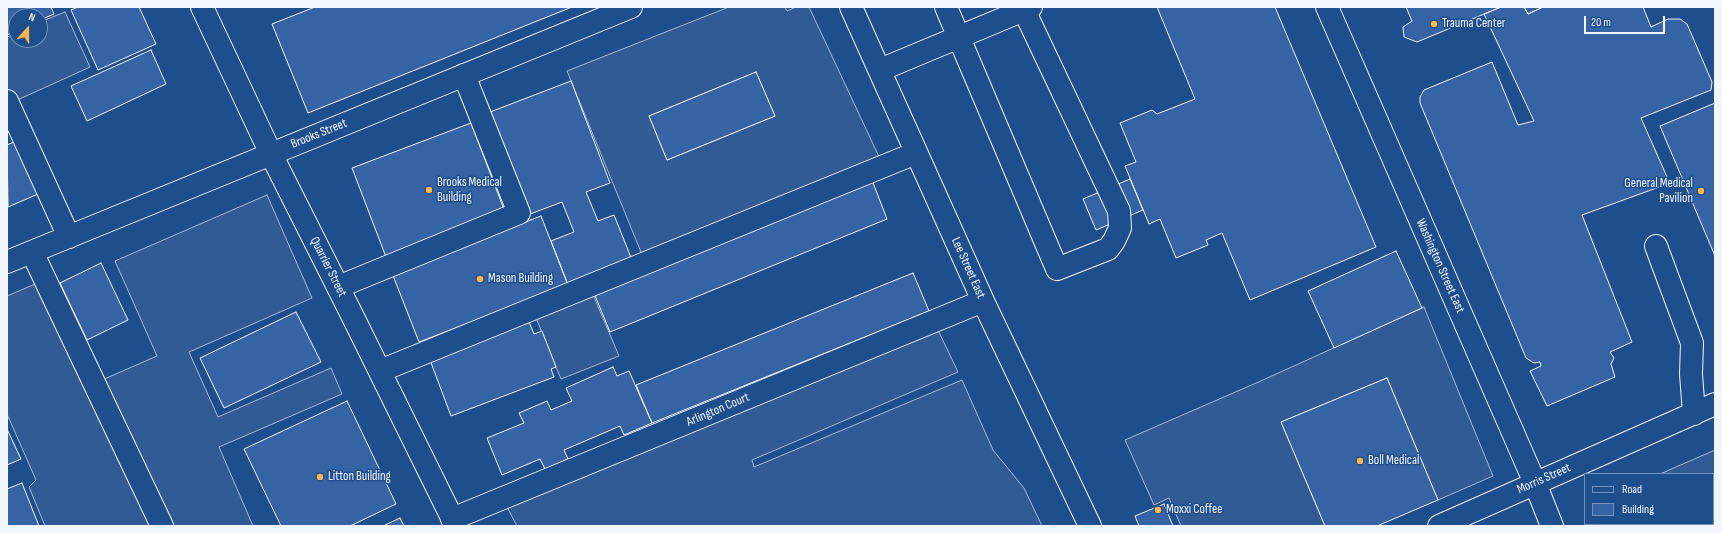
<!DOCTYPE html>
<style>
body{margin:0}
#map{position:relative;width:1722px;height:533px;overflow:hidden;background:#1f4e8c;font-family:"Sofia Sans Condensed",sans-serif}
canvas{display:block}
.frame{position:absolute;inset:0;border:8px solid #f2f6ff;pointer-events:none}
.legend{position:absolute;left:1584px;top:473px;width:130px;height:52px;box-sizing:border-box;background:#1f4e8c;border:1px solid #7391ba;margin:0;padding:5px 7px;list-style:none;font-size:12px;color:#f2f6ff}
.legend li{display:flex;align-items:center;gap:8px;height:20px}
.legend b{width:20px;border:1px solid #7391ba}
.north{position:absolute;left:8px;top:8px;width:40px;height:40px;box-sizing:border-box;background:#1f4e8c;border:1px solid #7391ba;border-radius:50%;rotate:21deg;font-size:11px;font-weight:700;line-height:16px;text-align:center;color:#f2f6ff}
.north::after{content:'';display:block;margin:auto;width:14px;height:18px;background:#ffb74d;clip-path:polygon(50% 0,100% 100%,50% 72%,0 100%)}
.scale{position:absolute;left:1584px;top:16px;width:81px;height:18px;box-sizing:border-box;border:2px solid #f2f6ff;border-top:0;padding-left:5px;font-size:12px;line-height:14px;white-space:nowrap;color:#f2f6ff;-webkit-text-stroke:3px #1f4e8c;paint-order:stroke}
</style>
<div id="map">
<canvas width="1722" height="533"></canvas>
<div class="frame"></div>
<ul class="legend">
<li><b style="height:5px;background:#1f4e8c"></b>Road</li>
<li><b style="height:11px;background:#3563a3"></b>Building</li>
</ul>
<div class="north">N</div>
<div class="scale">20 m</div>
</div>
<script>
const ctx = document.querySelector('canvas').getContext('2d');
ctx.lineJoin = 'round';
function paint(path, color) {
  ctx.fillStyle = color;
  ctx.fill(path, 'evenodd');
}
function toPath(rows) {
  const path = new Path2D();
  for (const r of rows) {
    path.moveTo(r[0], r[1]);
    for (let i = 2; i < r.length; i += 2) path.lineTo(r[i], r[i + 1]);
  }
  return path;
}
function stroke(path, color, width, dash) {
  ctx.strokeStyle = color;
  ctx.lineWidth = width;
  ctx.lineCap = dash ? 'butt' : 'round';
  ctx.setLineDash(dash || []);
  ctx.stroke(path);
}
function label(font, color, halo, rows, align = 'center') {
  ctx.font = font + ' "Sofia Sans Condensed",sans-serif';
  ctx.lineWidth = 3;
  ctx.setLineDash([]);
  ctx.textBaseline = 'middle';
  ctx.strokeStyle = halo;
  ctx.fillStyle = color;
  for (const [text, x, y, turn = 0] of rows) {
    ctx.save();
    ctx.translate(x, y);
    ctx.rotate((+turn || 0) * Math.PI / 180);
    ctx.textAlign = isNaN(turn) ? turn : align;
    if (halo) ctx.strokeText(text, 0, 0);
    ctx.fillText(text, 0, 0);
    ctx.restore();
  }
}
const built = toPath([
 [729,7,785,7,787,11,796,7,809,7,881,161,643,257,567,71,729,7],
 [756,72,775,116,667,160,649,116,756,72],
 [65,12,90,67,13,102,7,90,7,37,16,33,16,40,40,40,40,22,65,12],
 [267,195,312,298,189,352,218,417,331,368,342,394,219,447,253,526,45,526,29,487,36,480,7,414,7,296,40,282,86,387,157,356,115,261,267,195],
 [591,290,619,356,561,379,534,313,591,290],
 [1424,307,1493,476,1438,500,1387,378,1281,422,1325,526,1181,526,1169,498,1154,505,1125,440,1263,380,1424,307],
 [937,328,958,372,752,460,754,467,962,380,993,450,1024,488,1042,526,517,526,507,507,937,328],
 [1715,450,1715,526,1588,526,1587,524,1713,524,1713,474,1660,474,1715,450]
]);
paint(built, '#305b95');
stroke(built, '#a8bbd7', 1);
const building = toPath([
 [7,7,51,7,54,14,40,20,40,16,16,16,16,31,7,35,7,7],
 [78,7,139,7,156,44,98,70,71,10,78,7],
 [315,7,572,7,308,113,272,24,315,7],
 [1157,7,1275,7,1376,247,1250,300,1222,233,1206,240,1208,245,1176,258,1160,219,1149,224,1125,166,1136,162,1120,123,1152,110,1157,114,1195,99,1157,7],
 [1406,7,1501,7,1417,42,1404,37,1403,27,1412,21,1406,7],
 [1501,7,1524,7,1528,14,1543,7,1643,7,1651,27,1668,19,1680,19,1687,24,1712,82,1711,90,1641,118,1667,177,1662,186,1582,215,1632,342,1610,352,1614,358,1611,364,1615,377,1547,406,1530,371,1541,366,1540,362,1534,363,1526,358,1420,103,1420,97,1424,90,1492,62,1518,125,1534,121,1484,14,1501,7],
 [1524,7,1543,7,1528,14,1524,7],
 [151,50,166,84,87,121,71,86,151,50],
 [756,72,775,116,667,160,649,116,756,72],
 [571,81,610,183,586,192,598,221,614,215,632,260,568,285,551,241,574,232,562,202,530,214,490,112,571,81],
 [1715,103,1715,256,1660,126,1715,103],
 [471,123,505,212,386,257,352,168,471,123],
 [14,142,38,194,8,207,7,145,14,142],
 [1130,179,1143,210,1096,230,1083,199,1130,179],
 [872,180,887,219,610,332,594,293,872,180],
 [541,216,568,285,419,342,392,273,541,216],
 [1396,251,1422,308,1334,348,1308,291,1396,251],
 [101,263,128,320,87,340,60,283,101,263],
 [913,273,929,311,652,423,636,385,913,273],
 [296,312,321,362,224,408,200,358,296,312],
 [529,322,534,334,542,331,556,367,551,369,554,377,451,416,430,360,529,322],
 [613,367,617,376,629,371,652,423,624,435,620,426,564,450,568,459,545,469,540,459,502,475,487,438,524,423,519,413,547,401,551,410,572,401,566,388,613,367],
 [1387,378,1438,500,1377,526,1325,526,1281,422,1387,378],
 [347,401,396,504,350,526,281,526,244,449,347,401],
 [7,429,21,459,7,465,7,429],
 [22,483,39,526,7,526,7,489,22,483],
 [1164,504,1173,526,1139,526,1135,516,1164,504],
 [400,518,404,526,383,526,400,518]
]);
paint(building, '#3563a3');
stroke(building, '#f2f6ff', 1);
const minor = toPath([
 [851,7,983,301,1090,526],
 [946,7,1057,269,1108,249,1114,241,1120,228,1119,211,1024,10],
 [880,70,1031,7],
 [7,101,69,237],
 [1656,246,1692,343,1691,374,1694,414],
 [32,252,162,526],
 [338,287,519,213,464,75],
 [380,371,916,153],
 [452,519,983,301],
 [1439,526,1715,404]
]);
const major = toPath([
 [202,7,271,154,353,317,456,526],
 [1327,7,1535,483,1552,526],
 [7,262,631,7]
]);
stroke(minor, '#f2f6ff', 24);
stroke(major, '#f2f6ff', 24);
stroke(minor, '#1f4e8c', 22);
stroke(major, '#1f4e8c', 22);
for (const [x, y, r, color] of [
 [1434,24,4,"#ffb74d"],
 [429,190,4,"#ffb74d"],
 [1701,191,4,"#ffb74d"],
 [480,279,4,"#ffb74d"],
 [1360,461,4,"#ffb74d"],
 [320,477,4,"#ffb74d"],
 [1158,510,4,"#ffb74d"]
]) {
  const dot = new Path2D();
  dot.arc(x, y, r, 0, 2 * Math.PI);
  ctx.fillStyle = color;
  ctx.fill(dot);
  stroke(dot, '#1f4e8c', 1.5);
}
label('13px', '#f2f6ff', '#1f4e8c', [
 ["Trauma Center",1442,24],
 ["Brooks Medical",437,183],
 ["Building",437,198],
 ["General Medical",1693,184,"right"],
 ["Pavilion",1693,199,"right"],
 ["Mason Building",488,279],
 ["Boll Medical",1368,461],
 ["Litton Building",328,477],
 ["Moxxi Coffee",1166,510]
], 'left');
label('13px', '#f2f6ff', '#1f4e8c', [
 ["Brooks Street",319,134,-22],
 ["Washington Street East",1440,266,66],
 ["Quarrier Street",328,267,63],
 ["Lee Street East",968,268,66],
 ["Arlington Court",718,410,-23],
 ["Morris Street",1544,479,-24]
]);
</script>
